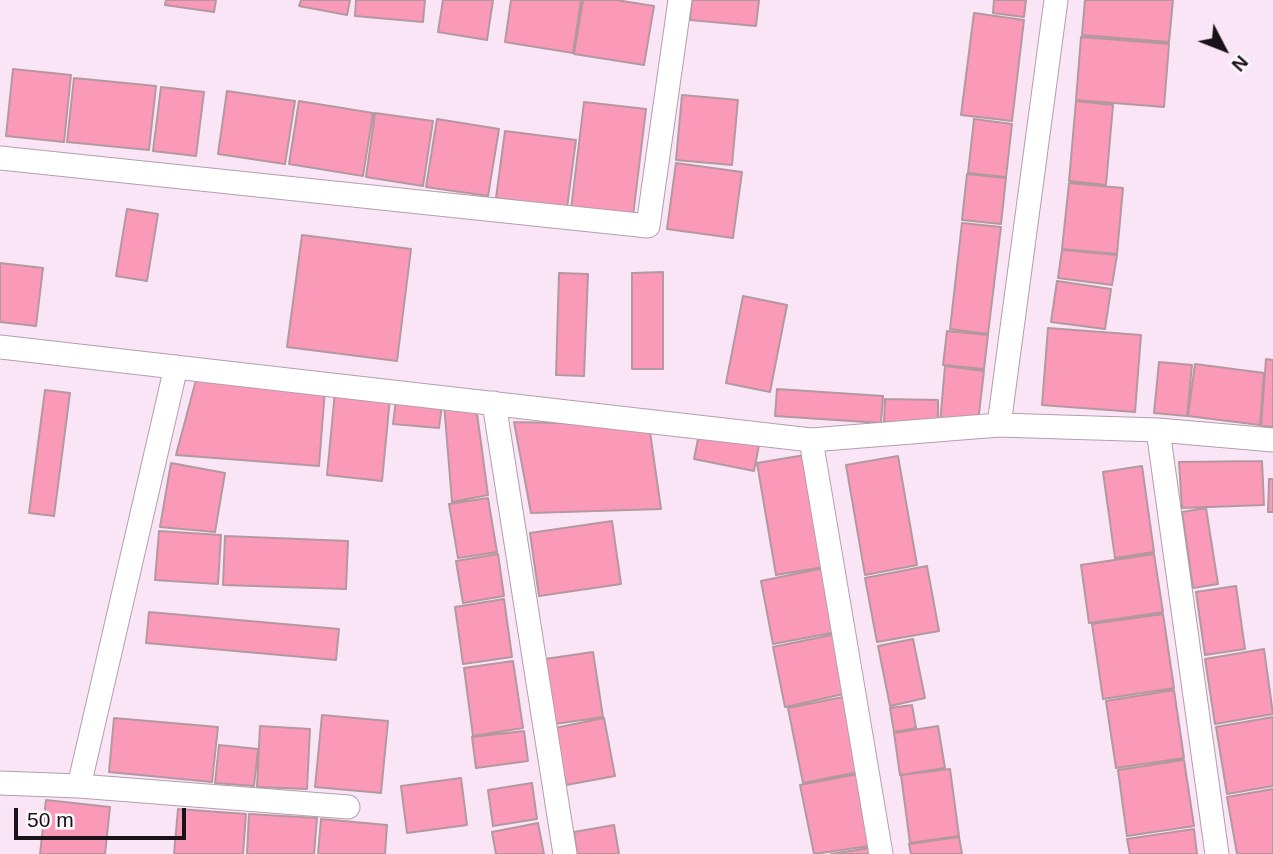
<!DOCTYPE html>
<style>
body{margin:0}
#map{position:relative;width:1273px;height:854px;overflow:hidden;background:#fae5f7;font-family:Arial,sans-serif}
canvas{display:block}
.north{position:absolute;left:1189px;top:14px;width:70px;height:70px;-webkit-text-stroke:5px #fdf8fc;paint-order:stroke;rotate:132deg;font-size:19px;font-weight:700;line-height:28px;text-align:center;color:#191218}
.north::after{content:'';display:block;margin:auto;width:24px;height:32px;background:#191218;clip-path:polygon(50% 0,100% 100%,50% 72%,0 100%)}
.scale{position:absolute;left:14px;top:808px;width:172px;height:32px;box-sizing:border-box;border:4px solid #191218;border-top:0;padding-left:9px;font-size:21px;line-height:24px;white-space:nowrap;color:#191218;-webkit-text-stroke:5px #fdf8fc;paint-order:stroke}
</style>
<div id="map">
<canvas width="1273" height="854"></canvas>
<div class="north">N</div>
<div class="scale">50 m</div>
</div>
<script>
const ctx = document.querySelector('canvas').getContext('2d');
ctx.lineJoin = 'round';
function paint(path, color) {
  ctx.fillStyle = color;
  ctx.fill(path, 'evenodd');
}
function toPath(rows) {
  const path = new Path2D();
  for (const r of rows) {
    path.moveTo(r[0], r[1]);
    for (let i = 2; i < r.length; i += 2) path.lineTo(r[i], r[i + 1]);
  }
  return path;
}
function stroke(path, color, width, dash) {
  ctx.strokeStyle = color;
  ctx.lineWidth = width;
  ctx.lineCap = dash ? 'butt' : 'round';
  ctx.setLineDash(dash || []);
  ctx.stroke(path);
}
const building = toPath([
 [166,0,216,0,214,12,165,5,166,0],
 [301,0,350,0,347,15,299,6,301,0],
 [356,0,425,0,423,22,355,16,356,0],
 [443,0,493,0,487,40,438,32,443,0],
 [511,0,581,0,573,53,505,42,511,0],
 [583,0,616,0,654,6,644,65,574,54,583,0],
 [692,0,759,0,756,26,690,20,692,0],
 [994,0,1026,0,1024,17,993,13,994,0],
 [1085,0,1173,0,1169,42,1082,35,1085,0],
 [974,13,1024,20,1012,121,961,115,974,13],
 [1081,37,1169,44,1164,107,1076,100,1081,37],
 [13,69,71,75,64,142,6,136,13,69],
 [74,78,156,86,149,150,67,142,74,78],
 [161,87,204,92,196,156,153,151,161,87],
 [227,91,295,101,285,164,218,154,227,91],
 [682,95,738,100,732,165,676,160,682,95],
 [299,101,373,113,363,176,289,164,299,101],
 [1076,101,1113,105,1106,185,1069,181,1076,101],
 [584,102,646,109,633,216,571,209,584,102],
 [375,113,433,121,423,186,366,177,375,113],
 [437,119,499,129,488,196,426,187,437,119],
 [974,119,1012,124,1006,177,968,173,974,119],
 [505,131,576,140,567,208,496,198,505,131],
 [676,163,742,172,733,238,667,229,676,163],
 [967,174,1006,178,1001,224,962,220,967,174],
 [1069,183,1123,188,1117,254,1062,249,1069,183],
 [127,209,158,214,147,281,116,276,127,209],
 [962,223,1001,227,988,334,950,329,962,223],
 [302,235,411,249,397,361,287,347,302,235],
 [1062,250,1117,255,1112,285,1058,278,1062,250],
 [0,263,43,268,36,326,0,322,0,263],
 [663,272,663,369,632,369,632,273,663,272],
 [559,273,588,274,584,376,556,375,559,273],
 [1057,281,1111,289,1105,329,1051,322,1057,281],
 [743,296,787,305,770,392,726,383,743,296],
 [1048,328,1141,335,1135,412,1042,405,1048,328],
 [947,331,988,335,984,369,943,365,947,331],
 [1266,359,1273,360,1273,427,1261,426,1266,359],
 [1159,362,1192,365,1187,416,1154,413,1159,362],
 [1195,364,1264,373,1260,425,1188,416,1195,364],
 [945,366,984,371,978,422,940,423,945,366],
 [196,380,325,389,319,466,176,455,196,380],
 [777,389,883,396,881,423,775,416,777,389],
 [45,390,70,393,54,516,29,513,45,390],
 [335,392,390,398,382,481,327,475,335,392],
 [396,399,442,404,439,428,393,424,396,399],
 [885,399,938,400,938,423,884,422,885,399],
 [444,404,476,406,488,495,452,502,444,404],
 [514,422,649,425,661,509,531,513,514,422],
 [699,434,759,445,754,471,694,459,699,434],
 [805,455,824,567,776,575,757,463,805,455],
 [898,456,917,565,865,575,846,465,898,456],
 [1262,461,1264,505,1182,508,1179,462,1262,461],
 [171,463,225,473,215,532,160,527,171,463],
 [1142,466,1154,552,1115,558,1103,472,1142,466],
 [1269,479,1273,479,1273,512,1268,512,1269,479],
 [488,498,497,552,458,558,449,504,488,498],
 [1206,508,1218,584,1193,588,1182,512,1206,508],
 [612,521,621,584,539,596,530,533,612,521],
 [159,531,221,535,218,584,155,580,159,531],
 [225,536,348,541,346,589,223,585,225,536],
 [498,554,504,596,463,603,456,561,498,554],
 [1154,554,1163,612,1089,623,1081,565,1154,554],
 [927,566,939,631,877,642,865,578,927,566],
 [824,568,836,632,773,644,761,581,824,568],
 [1236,586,1245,649,1205,655,1196,592,1236,586],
 [504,599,512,657,463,664,455,607,504,599],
 [149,612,339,629,336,660,146,643,149,612],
 [1163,614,1174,688,1103,699,1092,624,1163,614],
 [836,634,848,693,785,707,773,647,836,634],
 [913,639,925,698,890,706,878,646,913,639],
 [1264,649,1273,714,1215,724,1205,659,1264,649],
 [593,652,603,717,555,724,545,659,593,652],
 [513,661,523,728,473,736,464,668,513,661],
 [1174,690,1184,758,1116,768,1106,701,1174,690],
 [848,696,863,771,803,783,788,708,848,696],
 [912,705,916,728,894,732,890,708,912,705],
 [322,715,388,721,381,793,315,787,322,715],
 [1273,717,1273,786,1227,794,1216,727,1273,717],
 [114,718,218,727,212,782,109,772,114,718],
 [604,718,615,776,566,785,555,728,604,718],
 [260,726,310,729,307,789,257,787,260,726],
 [938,726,945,768,900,775,894,733,938,726],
 [524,731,528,761,476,768,472,737,524,731],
 [219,745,258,749,254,786,215,783,219,745],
 [1184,760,1194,826,1127,836,1118,770,1184,760],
 [950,769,959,836,910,843,901,775,950,769],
 [863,773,876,845,814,854,800,785,863,773],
 [461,778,467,825,407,833,401,786,461,778],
 [532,783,537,819,493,826,488,790,532,783],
 [1273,789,1273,854,1237,854,1227,797,1273,789],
 [46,800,110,807,105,854,40,854,46,800],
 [178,809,246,814,243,854,174,854,178,809],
 [249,814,317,818,314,854,247,854,249,814],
 [321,819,387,825,385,854,318,854,321,819],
 [538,823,544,854,496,854,492,832,538,823],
 [614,825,619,854,577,854,574,832,614,825],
 [1194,829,1197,854,1130,854,1127,839,1194,829],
 [959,837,962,854,911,854,909,844,959,837],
 [876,847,877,854,831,854,876,847]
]);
paint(building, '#fb99b9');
stroke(building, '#b398a0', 2);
const minor = toPath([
 [0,158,648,226,680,0],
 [0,347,811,440,999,425,1158,430,1273,440],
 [494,403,565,854],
 [999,425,1056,0],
 [1158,430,1217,854],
 [811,440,881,854],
 [0,783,79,786,348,807],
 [79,786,176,367]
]);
stroke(minor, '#b39eaf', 25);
stroke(minor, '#fff', 23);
</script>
